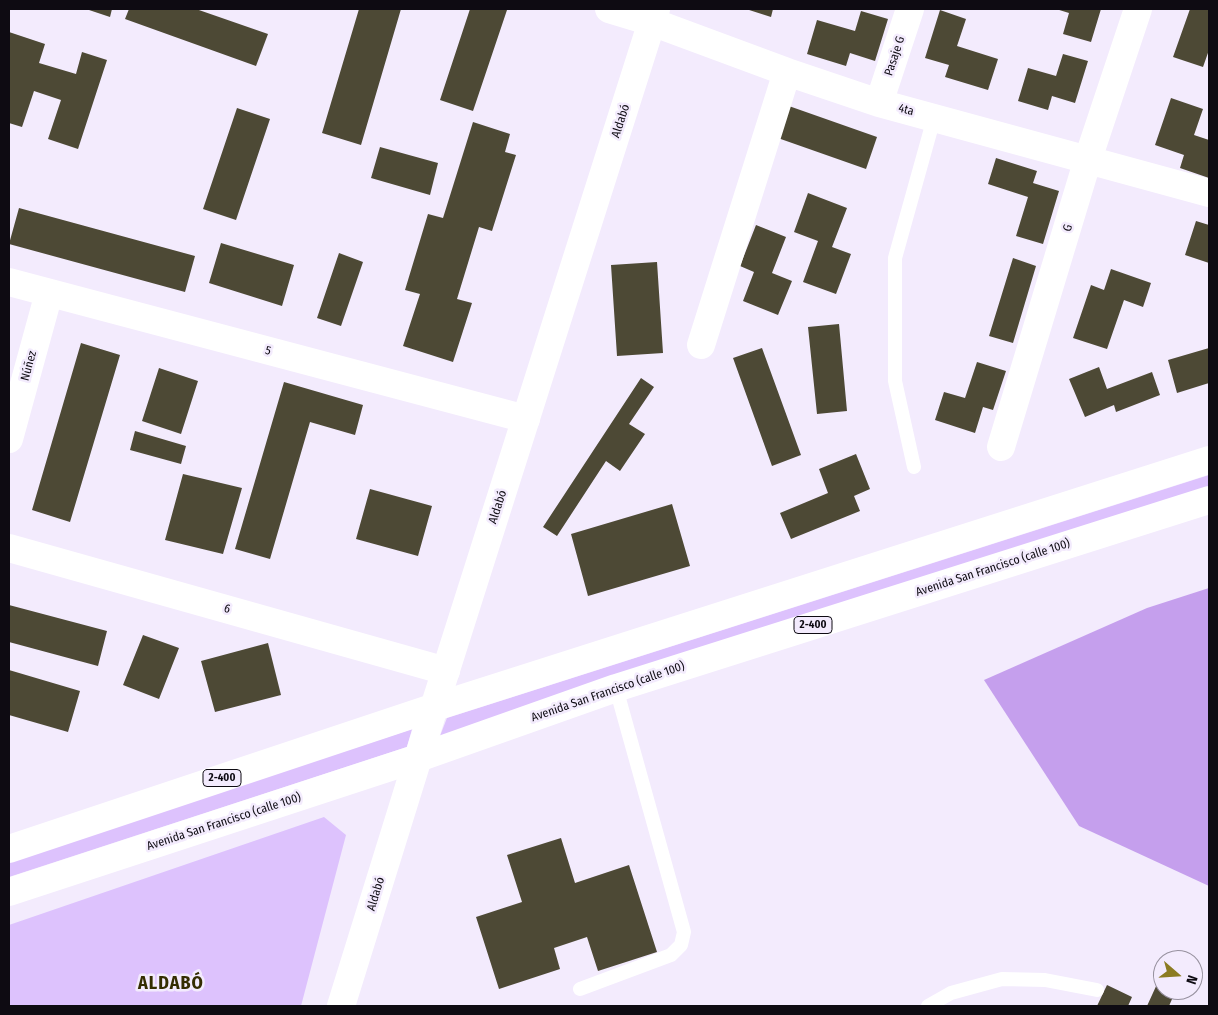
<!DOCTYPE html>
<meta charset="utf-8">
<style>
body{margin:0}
#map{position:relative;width:1218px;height:1015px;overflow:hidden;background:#f3ebfd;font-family:"Fira Sans Condensed",sans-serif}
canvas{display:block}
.frame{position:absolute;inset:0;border:10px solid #0e0b12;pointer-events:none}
.north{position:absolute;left:1153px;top:950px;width:50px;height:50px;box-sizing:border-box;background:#f3ebfd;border:1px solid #97919f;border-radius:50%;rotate:109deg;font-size:14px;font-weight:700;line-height:20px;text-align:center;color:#0e0b12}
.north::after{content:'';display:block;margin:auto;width:18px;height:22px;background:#8c7c22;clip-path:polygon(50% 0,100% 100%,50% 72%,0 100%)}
</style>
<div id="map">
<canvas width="1218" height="1015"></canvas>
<div class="frame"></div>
<div class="north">N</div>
</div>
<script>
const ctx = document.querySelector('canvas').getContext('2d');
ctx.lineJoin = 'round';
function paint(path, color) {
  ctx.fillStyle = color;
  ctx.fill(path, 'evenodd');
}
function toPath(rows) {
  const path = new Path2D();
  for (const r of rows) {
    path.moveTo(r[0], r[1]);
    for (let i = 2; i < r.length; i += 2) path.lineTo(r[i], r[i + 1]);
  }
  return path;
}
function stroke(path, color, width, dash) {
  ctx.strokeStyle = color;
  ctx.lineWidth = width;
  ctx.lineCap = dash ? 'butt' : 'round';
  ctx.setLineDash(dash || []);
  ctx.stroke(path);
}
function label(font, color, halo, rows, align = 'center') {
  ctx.font = font + ' "Fira Sans Condensed",sans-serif';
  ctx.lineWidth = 5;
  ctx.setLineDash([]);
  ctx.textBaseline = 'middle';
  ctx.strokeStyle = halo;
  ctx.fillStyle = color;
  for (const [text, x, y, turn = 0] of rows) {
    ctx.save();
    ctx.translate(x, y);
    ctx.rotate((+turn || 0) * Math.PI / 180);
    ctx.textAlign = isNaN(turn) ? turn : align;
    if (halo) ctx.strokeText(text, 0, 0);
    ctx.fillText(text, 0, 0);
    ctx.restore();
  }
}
paint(toPath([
 [1209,475,1209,487,440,736,447,718],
 [412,729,407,747,9,877,9,861],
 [324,817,346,835,301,1006,9,1006,9,925]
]), '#ddc2fd');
paint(toPath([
 [1209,588,1209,886,1079,826,984,680,1147,608]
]), '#c59fed');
paint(toPath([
 [86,9,112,9,110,17],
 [129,9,196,9,268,34,256,66,125,19],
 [359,9,401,9,361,145,322,133],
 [470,9,507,10,473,111,440,100],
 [746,9,773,9,771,17],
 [1056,9,1101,9,1091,42,1063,34,1069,13],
 [1190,9,1209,9,1209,50,1203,67,1173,57],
 [940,10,966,19,957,46,998,59,988,90,945,77,949,65,925,58],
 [861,11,888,19,875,61,850,53,846,66,807,54,817,20,855,31],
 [9,32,45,44,39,63,76,74,82,52,107,60,78,149,48,139,61,100,34,91,22,127,9,123],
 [1063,54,1088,61,1075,103,1052,96,1048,110,1018,101,1028,68,1056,76],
 [1171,98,1203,109,1194,135,1209,140,1209,178,1180,168,1184,155,1155,145],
 [786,105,877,137,866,169,775,137],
 [237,108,270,119,236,220,203,209],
 [473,122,510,134,505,152,516,155,492,231,479,227,457,299,472,303,453,362,403,346,420,294,405,290,428,214,443,218],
 [380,147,438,163,430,195,371,178],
 [996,158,1037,171,1033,183,1059,191,1043,244,1016,236,1028,197,988,184],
 [808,193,847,208,832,247,851,254,836,294,803,282,818,241,794,232],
 [19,208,195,256,185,292,9,244],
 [1196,221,1209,225,1209,263,1185,255],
 [756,225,786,237,772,273,792,281,778,315,743,301,754,272,740,266],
 [221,243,294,265,282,306,209,283],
 [339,253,363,262,341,326,317,318],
 [1013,258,1036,266,1013,343,989,336],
 [657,262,663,353,617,356,611,265],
 [1111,269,1151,283,1143,307,1124,300,1107,349,1073,338,1091,285,1104,290],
 [839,324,847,411,817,414,808,327],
 [81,343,120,355,70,522,32,510],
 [762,348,801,455,772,466,733,358],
 [1209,348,1209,383,1177,393,1168,360],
 [977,362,1006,371,993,410,983,407,975,433,935,420,944,392,965,398],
 [1099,367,1107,389,1152,372,1160,395,1116,412,1114,405,1085,417,1069,379],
 [159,368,198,381,181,434,142,421],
 [641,378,654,387,629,424,645,434,620,471,606,461,557,536,543,527],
 [284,382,363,405,355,435,310,422,270,559,235,549],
 [135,431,186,446,181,464,130,450],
 [856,454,870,489,854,496,860,511,791,539,780,513,828,493,819,469],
 [183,474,242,488,223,554,165,540],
 [370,489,432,506,418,556,356,539],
 [672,504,690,566,588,596,571,534],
 [9,605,107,631,98,666,9,642],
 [143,635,179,648,159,699,123,685],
 [268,643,281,695,215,712,201,661],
 [9,670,80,691,68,732,9,715],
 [561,838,575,883,629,865,657,952,598,971,587,937,554,948,560,969,499,989,476,917,522,902,507,855],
 [1163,971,1163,990,1176,990,1169,1006,1147,1006],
 [1107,985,1132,997,1128,1006,1097,1006]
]), '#4d4935');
stroke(toPath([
 [914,467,895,381,895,258,934,118],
 [580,989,671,955,681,945,684,932,616,688],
 [928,1006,951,993,1002,979,1045,980,1097,990]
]), '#fff', 14);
stroke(toPath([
 [609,9,652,22,787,72,879,103,1209,193],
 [879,103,910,9],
 [9,282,526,419],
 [701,345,787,72],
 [9,439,49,293],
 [1001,447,1088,159,1138,9],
 [9,548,446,671]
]), '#fff', 28);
stroke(toPath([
 [341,1006,418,758]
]), '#fff', 28);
stroke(toPath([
 [418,758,656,9]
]), '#fff', 28);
stroke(toPath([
 [9,849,435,707,1209,460],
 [9,892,418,758,616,688,1209,500]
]), '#fff', 28);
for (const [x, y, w] of [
 [813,625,38],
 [222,778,38]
]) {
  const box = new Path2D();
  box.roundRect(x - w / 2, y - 8.5, w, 17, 4);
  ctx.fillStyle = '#f3ebfd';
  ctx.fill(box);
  stroke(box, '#0e0b12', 1);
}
label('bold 11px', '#0e0b12', null, [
 ["2-400",813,625],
 ["2-400",222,778]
]);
label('12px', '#0e0b12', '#f3ebfd', [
 ["Pasaje G",895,56,-72],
 ["4ta",906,110,15],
 ["Aldabó",621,121,-72],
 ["G",1068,228,-73],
 ["5",268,351,15],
 ["Núñez",29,366,-75],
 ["Aldabó",498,507,-72],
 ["Avenida San Francisco (calle 100)",993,568,-18],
 ["6",227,609,16],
 ["Avenida San Francisco (calle 100)",608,692,-19],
 ["Avenida San Francisco (calle 100)",224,822,-18],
 ["Aldabó",376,894,-73]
]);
ctx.letterSpacing = '1px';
label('bold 18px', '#342d01', '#f3ebfd', [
 ["ALDABÓ",171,984]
]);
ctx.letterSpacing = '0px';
</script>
